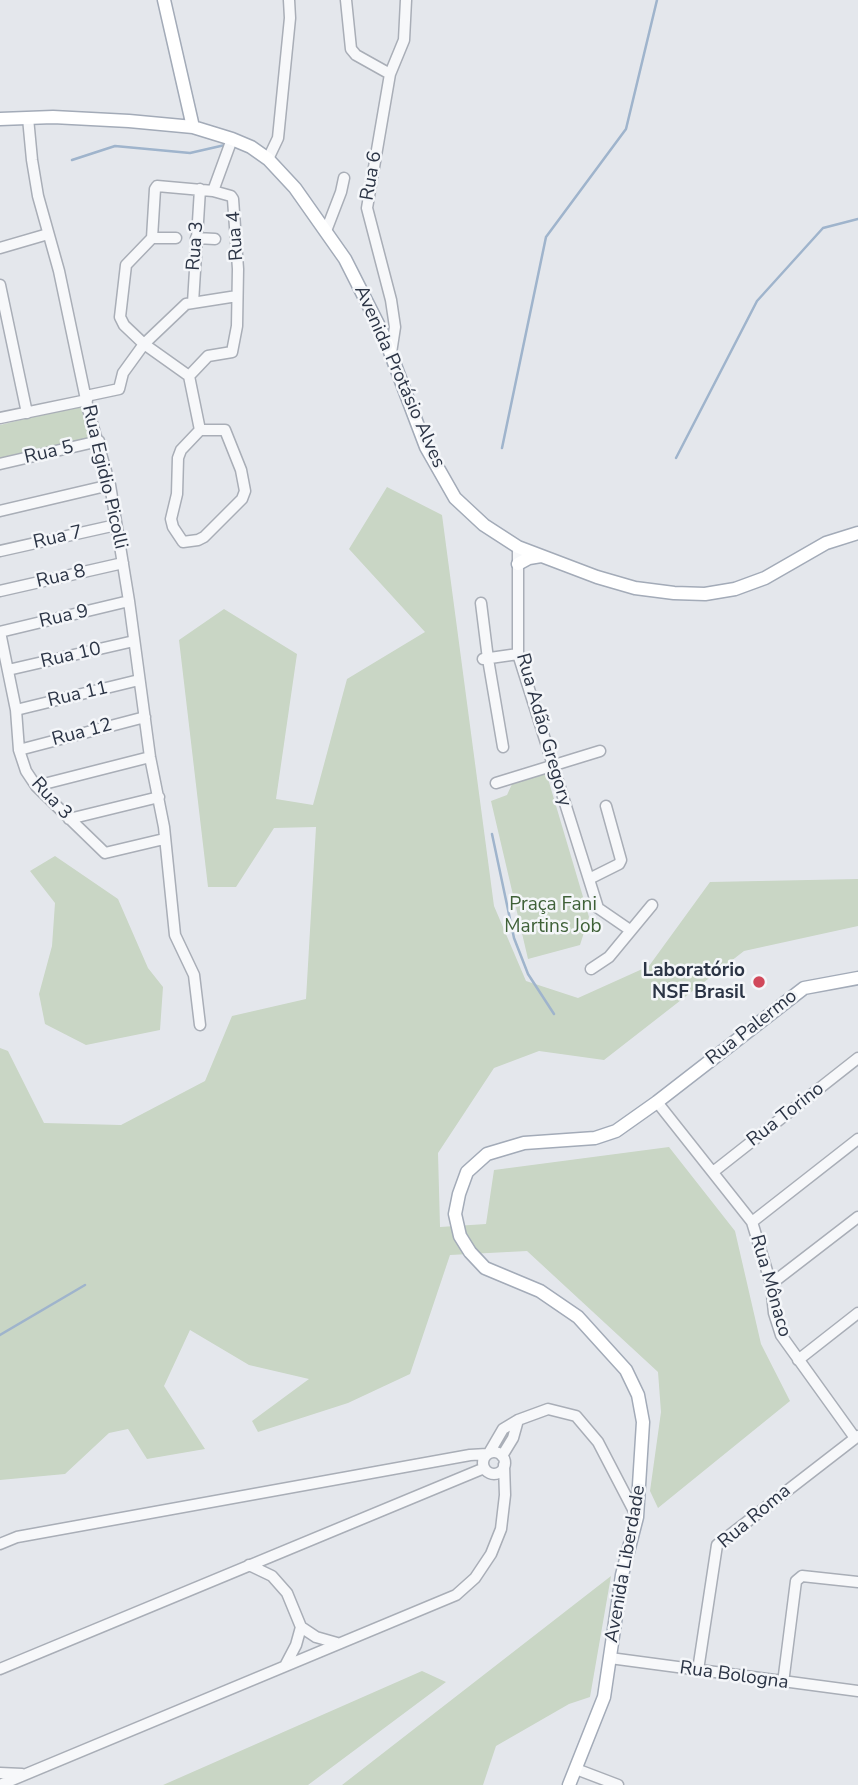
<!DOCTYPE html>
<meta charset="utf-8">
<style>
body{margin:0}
canvas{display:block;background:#e4e7ec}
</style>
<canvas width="858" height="1785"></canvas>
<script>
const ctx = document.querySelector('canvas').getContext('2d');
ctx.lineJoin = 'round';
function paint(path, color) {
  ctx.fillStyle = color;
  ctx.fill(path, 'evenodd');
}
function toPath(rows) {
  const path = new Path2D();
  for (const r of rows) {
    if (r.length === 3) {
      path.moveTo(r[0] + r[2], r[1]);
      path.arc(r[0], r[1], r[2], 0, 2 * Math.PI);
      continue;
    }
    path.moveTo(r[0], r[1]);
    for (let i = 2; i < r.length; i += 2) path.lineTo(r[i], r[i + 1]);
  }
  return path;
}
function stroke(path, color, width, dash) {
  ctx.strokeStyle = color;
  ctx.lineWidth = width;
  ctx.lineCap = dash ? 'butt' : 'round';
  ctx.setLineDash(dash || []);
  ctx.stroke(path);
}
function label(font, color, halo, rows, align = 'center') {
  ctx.font = font + ' "Nunito Sans",sans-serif';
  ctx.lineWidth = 5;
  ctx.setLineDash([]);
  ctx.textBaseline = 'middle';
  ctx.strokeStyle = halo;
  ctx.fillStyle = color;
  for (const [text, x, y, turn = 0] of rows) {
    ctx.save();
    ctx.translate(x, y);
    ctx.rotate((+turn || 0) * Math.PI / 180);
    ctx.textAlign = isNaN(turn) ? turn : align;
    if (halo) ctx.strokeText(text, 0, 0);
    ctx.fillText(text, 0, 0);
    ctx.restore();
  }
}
paint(toPath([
 [82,405,93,437,0,459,0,425],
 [387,487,442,515,494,906,526,981,578,998,649,966,710,882,858,879,858,926,744,951,604,1060,539,1051,494,1068,438,1153,440,1227,486,1224,494,1170,669,1147,735,1231,761,1344,790,1401,658,1508,650,1491,661,1412,658,1372,527,1251,450,1255,410,1374,348,1403,258,1432,252,1421,309,1379,249,1365,190,1330,164,1386,205,1449,147,1459,128,1429,109,1433,65,1474,0,1480,0,1048,8,1051,44,1123,121,1125,205,1081,232,1016,306,999,316,827,274,828,236,887,208,887,179,640,224,609,297,654,276,799,313,805,347,679,425,632,349,549],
 [546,772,589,917,580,945,528,959,491,801,507,795,512,784],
 [55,856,118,899,148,968,163,987,160,1030,86,1045,45,1024,39,994,52,946,55,903,30,871],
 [611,1576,590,1697,569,1704,496,1746,483,1785,342,1785],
 [422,1671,446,1682,308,1785,163,1785]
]), '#c9d6c5');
stroke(toPath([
 [72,160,115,146,190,153,225,145],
 [502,448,546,237,626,129,657,0],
 [676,458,757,301,823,228,858,219],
 [492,834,514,938,528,974,554,1014],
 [0,1335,85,1285]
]), '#9fb4cc', 2.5);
const minor = toPath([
 [346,0,351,49,356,55,390,74],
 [28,118,32,160,38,196,59,271,88,409,110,485,129,601,150,757,164,827,175,935,194,975,200,1025],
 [268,159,278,138,290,18,289,0],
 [213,191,232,139],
 [326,231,341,192,344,178],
 [152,238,176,238],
 [196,238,215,239],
 [0,248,48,234],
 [0,285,27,413],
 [193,303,200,189],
 [391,353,395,327,391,300,367,208,390,74,404,40,406,0],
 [189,376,208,356,232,352,237,326,238,269,233,199,231,196,213,191,157,186,155,189,152,238,126,265,120,317,124,325,144,344,189,376,200,430,181,450,178,458,177,494,171,519,173,527,183,542,198,540,204,537,242,499,245,491,241,470,225,430,200,430],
 [86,396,119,389,123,373,144,344,186,304,237,296],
 [0,418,87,400],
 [0,464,99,441],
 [0,511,110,485],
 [518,547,518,654,598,908,630,930],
 [0,551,116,525],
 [0,591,123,563],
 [481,603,488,659,503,747],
 [0,632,16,710,19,750,26,771,36,786,105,853,164,839],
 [0,632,129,601],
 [483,659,518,654],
 [8,670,134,641],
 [16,710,139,680],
 [19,750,145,717],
 [496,783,600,751],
 [36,786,150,757],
 [69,819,159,797],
 [589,879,619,864,621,860,606,806],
 [591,969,609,957,652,905],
 [657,1102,752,1222,771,1284,774,1313,781,1335,855,1438],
 [713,1172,858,1058],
 [752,1222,858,1139],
 [771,1284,858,1217],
 [798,1360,858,1313],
 [494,1463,11],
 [489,1453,503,1429,518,1420,548,1409,576,1416,598,1442,637,1517],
 [502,1456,513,1438,518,1420],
 [0,1544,17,1537,470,1455,487,1454],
 [249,1565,272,1576,287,1593,301,1627,296,1645,285,1666],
 [301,1627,316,1637,337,1643],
 [610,1658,858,1691],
 [0,1669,482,1469],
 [698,1670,717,1545,858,1436],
 [783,1683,796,1581,802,1576,858,1582],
 [576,1769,618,1785],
 [0,1773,22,1774],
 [0,1785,456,1595,475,1578,491,1554,501,1529,505,1495,504,1465]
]);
const major = toPath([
 [164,0,193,127],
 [0,119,53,117,129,121,193,127,232,139,251,147,268,159,295,188,345,259,384,336,426,447,455,498,484,525,518,547,597,577,635,588,674,593,705,594,735,589,765,578,826,543,858,533],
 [518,564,529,558,541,556],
 [569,1785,604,1697,622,1575,637,1517,643,1422,638,1395,626,1370,578,1317,540,1291,485,1268,470,1252,460,1236,455,1214,459,1194,467,1172,487,1154,524,1143,595,1138,616,1131,657,1102,804,988,858,978]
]);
stroke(minor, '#a9aeb7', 13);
stroke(major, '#a3abb8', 15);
stroke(minor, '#f7f8fa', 10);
stroke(major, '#fff', 12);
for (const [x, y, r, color] of [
 [759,982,7,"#d1495b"]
]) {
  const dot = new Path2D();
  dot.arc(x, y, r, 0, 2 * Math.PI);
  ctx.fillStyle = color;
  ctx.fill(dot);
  stroke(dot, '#f4f6f9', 2.5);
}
label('19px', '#2b3445', '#f4f6f9', [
 ["Rua 6",372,176,-80],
 ["Rua 4",236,236,-94],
 ["Rua 3",196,246,-86],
 ["Avenida Protásio Alves",399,377,66],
 ["Rua 5",49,453,-13],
 ["Rua Egidio Picolli",104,477,77],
 ["Rua 7",58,538,-13],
 ["Rua 8",61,577,-13],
 ["Rua 9",64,617,-13],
 ["Rua 10",71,656,-13],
 ["Rua 11",78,695,-13],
 ["Rua Adão Gregory",543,730,74],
 ["Rua 12",82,733,-15],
 ["Rua 3",51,799,47],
 ["Rua Palermo",752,1028,-38],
 ["Rua Torino",786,1115,-38],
 ["Rua Mônaco",770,1286,74],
 ["Rua Roma",755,1517,-40],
 ["Avenida Liberdade",626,1564,-80],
 ["Rua Bologna",734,1676,8]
]);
label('19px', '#3f6138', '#f4f6f9', [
 ["Praça Fani",553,905],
 ["Martins Job",553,927]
]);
label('bold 19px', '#2b3445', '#f4f6f9', [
 ["Laboratório",745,971],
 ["NSF Brasil",745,993]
], 'right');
</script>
